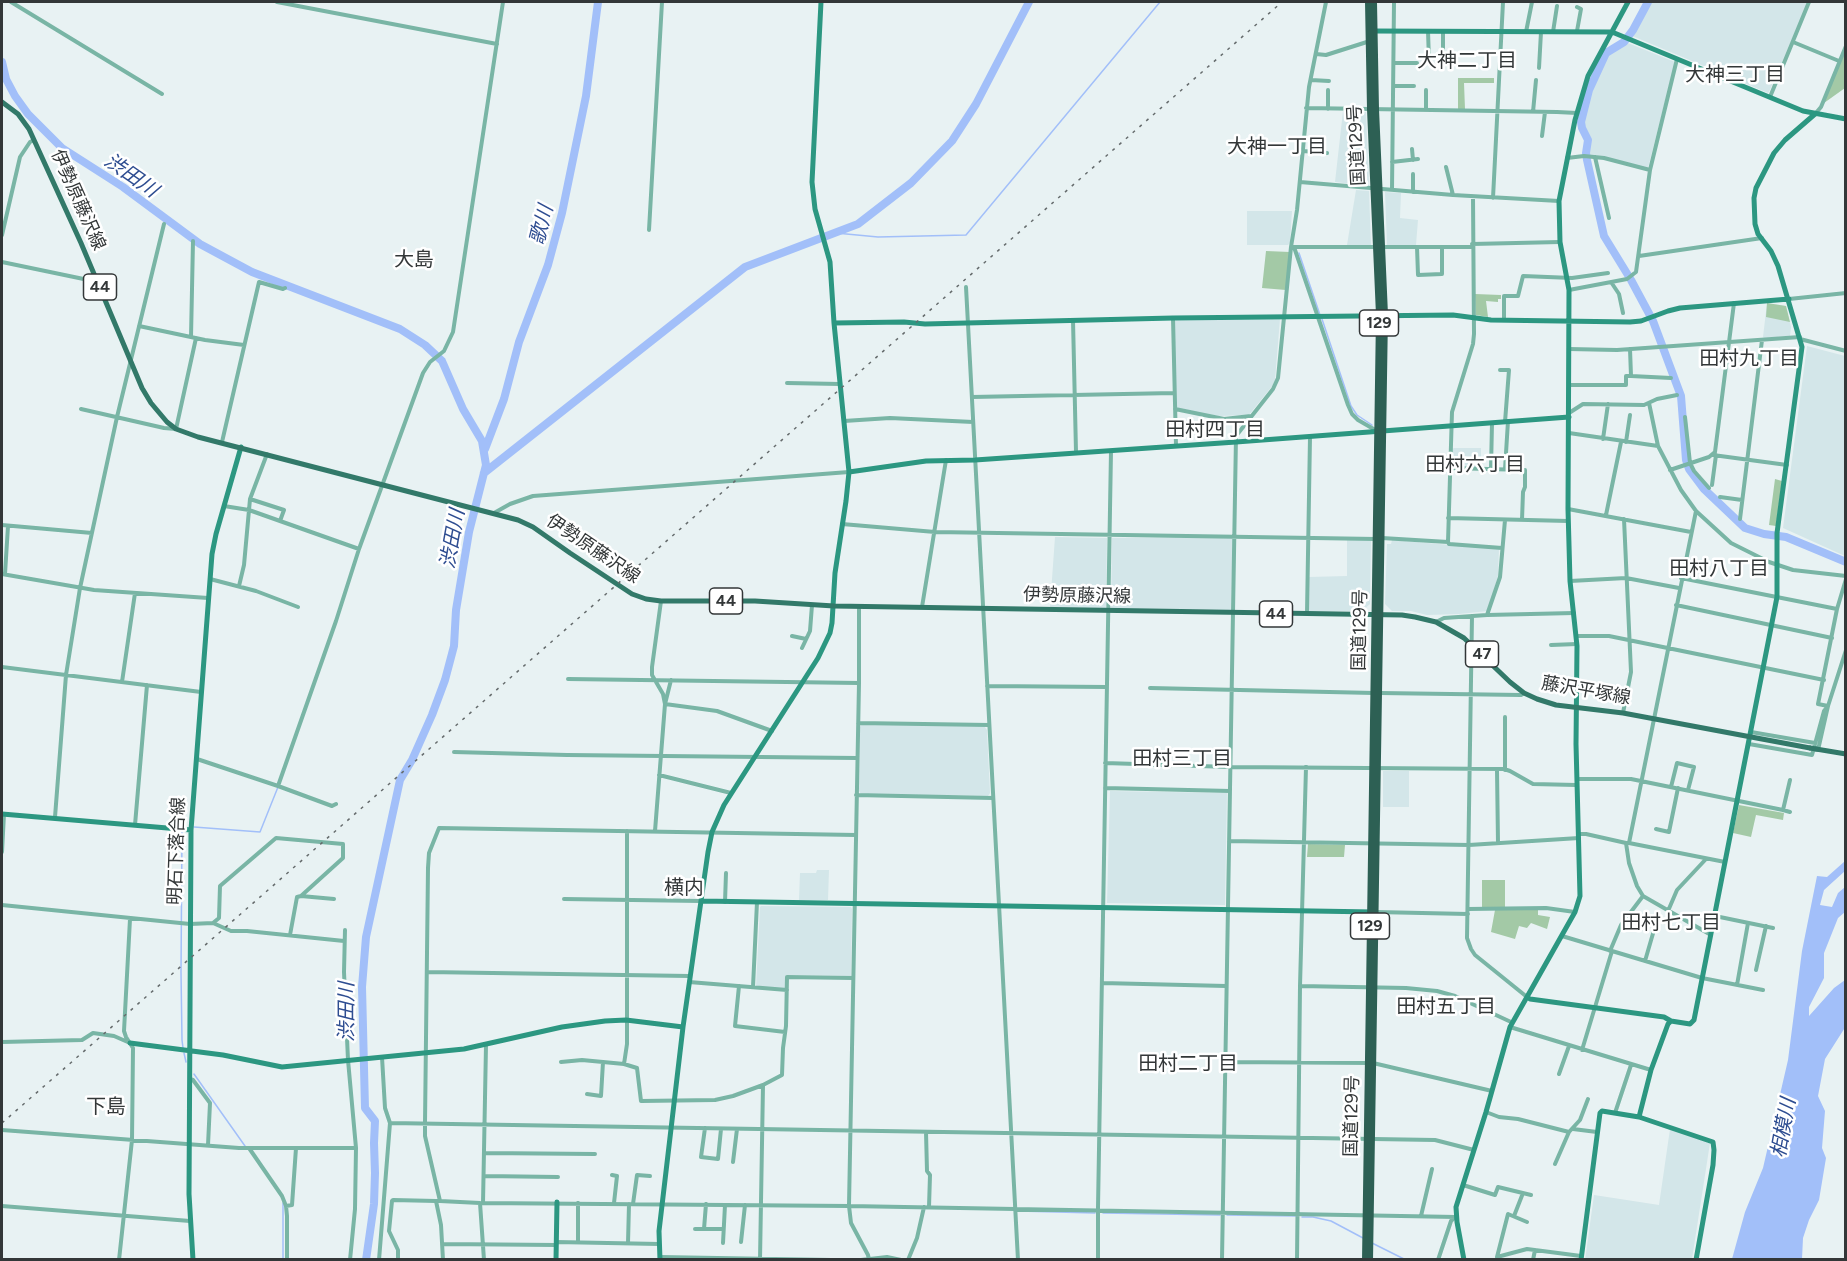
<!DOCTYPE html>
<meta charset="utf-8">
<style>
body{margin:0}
#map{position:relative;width:1847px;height:1261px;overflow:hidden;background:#e8f2f3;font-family:Figtree,sans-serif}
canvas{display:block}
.frame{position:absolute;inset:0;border:3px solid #333738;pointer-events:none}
</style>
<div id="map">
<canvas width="1847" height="1261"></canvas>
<div class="frame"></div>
</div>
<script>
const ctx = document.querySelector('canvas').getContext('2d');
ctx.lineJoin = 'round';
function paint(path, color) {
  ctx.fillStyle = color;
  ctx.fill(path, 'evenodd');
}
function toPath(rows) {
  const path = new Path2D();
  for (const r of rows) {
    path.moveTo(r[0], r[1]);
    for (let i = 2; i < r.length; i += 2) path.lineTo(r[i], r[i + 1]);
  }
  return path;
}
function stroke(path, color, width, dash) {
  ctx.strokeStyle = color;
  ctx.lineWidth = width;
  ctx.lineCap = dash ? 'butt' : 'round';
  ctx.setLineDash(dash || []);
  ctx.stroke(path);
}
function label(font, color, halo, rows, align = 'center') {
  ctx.font = font + ' Figtree,"Noto Sans JP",sans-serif';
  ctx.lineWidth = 5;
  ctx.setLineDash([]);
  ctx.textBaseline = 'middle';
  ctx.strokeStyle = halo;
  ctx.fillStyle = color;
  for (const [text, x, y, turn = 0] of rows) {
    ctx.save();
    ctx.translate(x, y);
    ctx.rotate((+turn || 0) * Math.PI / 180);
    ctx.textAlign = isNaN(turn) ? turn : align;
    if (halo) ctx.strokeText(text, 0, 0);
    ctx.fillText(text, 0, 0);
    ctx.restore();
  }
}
paint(toPath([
 [1648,2,1808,2,1769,92,1768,93,1630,35],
 [1628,43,1675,62,1648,168,1588,155,1589,138,1582,126,1589,90,1607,53],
 [1343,111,1366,112,1369,186,1335,182],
 [1356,190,1369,191,1371,245,1347,245],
 [1385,192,1401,193,1400,218,1418,220,1416,245,1387,246],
 [1247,211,1292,211,1290,243,1288,245,1247,245],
 [1767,303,1786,306,1791,327,1790,336,1764,338,1763,337],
 [1280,319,1275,380,1273,385,1249,415,1219,416,1177,408,1176,405,1174,321,1176,320],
 [1807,346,1845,356,1845,556,1783,528],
 [1454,448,1481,448,1481,467,1454,467,1452,466,1452,449],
 [1055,537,1107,538,1106,609,1050,607],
 [1233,537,1231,610,1111,609,1112,538],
 [1347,540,1371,540,1370,604,1362,611,1309,611,1309,577,1347,576],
 [1392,540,1499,549,1498,576,1488,611,1459,614,1427,615,1411,611,1392,611,1385,604,1387,544,1391,544],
 [862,724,984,726,987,730,990,793,988,796,861,794,859,791,860,727],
 [1383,771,1409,771,1409,807,1383,807],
 [1110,791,1227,793,1225,905,1107,903],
 [817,870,829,870,828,900,799,900,800,873,816,873],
 [761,906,851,907,852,909,851,976,786,975,785,989,756,987,760,907],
 [1670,1129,1710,1143,1692,1259,1585,1260,1594,1195,1659,1205]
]), '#d3e6e9');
paint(toPath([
 [1845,51,1845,88,1824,103],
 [1458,78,1494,78,1494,83,1464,83,1465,109,1458,109],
 [1266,251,1290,252,1286,290,1262,288],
 [1475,294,1501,295,1501,299,1498,299,1498,302,1486,301,1488,317,1476,315],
 [1767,303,1786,306,1790,322,1766,317],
 [1775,479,1782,481,1776,526,1769,525],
 [1739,805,1784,813,1783,820,1756,815,1751,837,1733,833],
 [1308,844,1345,845,1344,857,1307,857],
 [1482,880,1505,880,1505,907,1482,907],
 [1538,909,1538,915,1550,917,1547,929,1531,923,1527,928,1519,926,1515,939,1491,932,1495,910]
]), '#a3c9a6');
paint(toPath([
 [1845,861,1845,871,1824,890,1820,905,1832,907,1838,893,1845,887,1845,912,1838,918,1824,953,1824,978,1809,1007,1809,1016,1834,988,1845,980,1846,1026,1825,1059,1818,1096,1825,1111,1822,1148,1826,1158,1819,1200,1809,1220,1803,1238,1802,1259,1732,1259,1745,1212,1763,1168,1788,1060,1802,951,1817,876,1827,877]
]), '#a2bff9');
stroke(toPath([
 [836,233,878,237,966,235,1160,2],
 [1299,253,1320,315],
 [1322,319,1351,406,1357,415,1372,425],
 [194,827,260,832,278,787],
 [182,831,181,972,182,1040,183,1048],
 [184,1053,186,1062],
 [194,1074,245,1146],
 [283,1203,283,1260],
 [1018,1211,1095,1213],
 [1103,1213,1220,1215],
 [1227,1215,1297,1216],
 [1302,1217,1313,1217,1331,1221,1363,1238],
 [1372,1243,1406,1260],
 [559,1260,559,1259]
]), '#a2bff9', 1.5);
stroke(toPath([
 [1648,2,1633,30,1624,42,1606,53,1589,90,1581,122,1582,128,1588,140,1586,153,1587,160,1604,236,1631,280,1653,321,1681,396,1686,460,1689,469,1704,489,1745,528,1764,534,1786,537,1846,562],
 [2,62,6,79,15,96,28,114,62,148,123,187,200,244,252,272,400,329,425,345,442,361,463,409,482,441,486,465,469,532,456,610,454,646,445,680,432,715,412,760,400,780,366,937,362,987,365,1108,375,1121,374,1143,375,1173,374,1204,366,1260],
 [485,449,504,399,519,342,548,265,562,213,586,96,598,2],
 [484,473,745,267,858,224,911,183,952,141,976,104,1029,2]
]), '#a2bff9', 8);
stroke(toPath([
 [11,2,162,94],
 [277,2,497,44],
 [1428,31,1429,61],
 [1443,31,1443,64],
 [1577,31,1581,9,1577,7],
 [1526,32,1532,2],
 [1553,32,1557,6],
 [1793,42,1839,61],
 [1316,54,1326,55,1370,41],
 [1394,63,1417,63],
 [1438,64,1448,64],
 [1539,68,1541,32],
 [1311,80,1329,81],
 [1393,86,1414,86],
 [1770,97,1809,2],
 [1306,108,1557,112,1577,113],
 [1328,109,1328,90],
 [1426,110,1426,90],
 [1533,112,1536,80],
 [1815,114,1821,107,1846,46],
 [1542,136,1545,112],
 [1412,149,1413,160],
 [1303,151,1327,153],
 [1595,157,1609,218],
 [1567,158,1584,156,1604,158,1650,170],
 [1392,162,1418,159],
 [1446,167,1453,195],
 [1300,182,1453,195,1559,201],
 [1392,190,1394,2],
 [1413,192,1413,174],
 [1493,198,1503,2],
 [649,230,662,2],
 [2,235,20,157,30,142,34,140],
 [1472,244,1560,242],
 [1292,247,1472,247],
 [1294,247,1348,405,1352,414,1358,420,1377,431],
 [1417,247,1418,275,1442,274,1442,247],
 [1639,256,1762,238],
 [2,262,98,282],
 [1611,282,1619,294,1623,313],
 [966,287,1018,1260],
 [1569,290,1627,279,1636,272,1650,170,1677,59],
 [1789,299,1846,293],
 [1173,318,1176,446],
 [1073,320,1076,452],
 [1504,320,1504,296,1518,296,1523,276,1572,278,1608,273],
 [139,326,205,340,244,345],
 [191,337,193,241],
 [1800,339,1846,351],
 [1569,349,1617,350,1800,337],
 [1500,370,1509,370,1505,422],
 [1631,376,1671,378],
 [787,383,840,384],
 [1569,385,1626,385,1626,376,1631,376,1630,349],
 [972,397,1174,393],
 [1649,403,1658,446,1681,490,1696,511,1731,543,1769,562,1793,570,1846,576],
 [81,409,164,428,176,429,196,338],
 [1175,409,1224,419,1251,416],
 [1569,413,1583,404,1644,405,1657,399,1677,395],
 [1685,417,1690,463,1694,471,1709,488],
 [844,421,890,418,973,422],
 [1569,433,1658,446],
 [1603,439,1608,404],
 [222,442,259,282,283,289,285,288],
 [1626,442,1630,415],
 [1713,455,1787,465],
 [1451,468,1525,470,1525,487,1523,492,1522,520],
 [1491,469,1492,423],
 [1505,469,1508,421],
 [1670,470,1709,457,1715,452,1734,303],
 [1712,485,1716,455],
 [1720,497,1742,500],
 [250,499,284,510,280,521],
 [224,506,249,510,359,549],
 [1568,509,1691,532],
 [1696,511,1629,843,1626,843,1629,863,1637,886,1643,896,1711,935],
 [494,513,510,504,533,496,849,472],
 [1606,515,1621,442],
 [1448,518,1568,521],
 [1740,519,1762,340],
 [842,524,935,532,1376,539],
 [2,525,92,533],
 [1382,538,1448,542,1452,412,1473,344,1474,334,1473,197],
 [1448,542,1449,544,1502,548],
 [2,574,94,590,208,598],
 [5,574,8,526],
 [1681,578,1837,609],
 [210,579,256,591,298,607],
 [1570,581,1626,578,1679,588],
 [239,586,244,565,250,499,267,454],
 [661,601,652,667,652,675,663,694,665,704,717,711,772,731],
 [1676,605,1832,638],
 [859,607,859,683,849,1206,851,1223,868,1255,869,1260],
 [922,607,946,460],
 [1307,613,1310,437],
 [1487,615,1500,577,1505,520],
 [1472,616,1467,938,1471,949,1475,955,1527,997],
 [1436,622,1444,618,1487,615,1574,613],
 [792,636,806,639],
 [1576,636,1609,636,1824,680],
 [1551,645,1577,644],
 [802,648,810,631,812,605],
 [2,667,201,692],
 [568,679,859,683],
 [122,682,135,593],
 [987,686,1107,687],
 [1150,688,1374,693],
 [1380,693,1521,695,1524,693],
 [1623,713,1631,672,1624,519],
 [1505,717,1505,770],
 [858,723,989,725],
 [1751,732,1815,743],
 [1749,744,1812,755,1824,711,1828,706,1818,704,1837,609,1846,579],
 [1818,750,1828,706,1846,650],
 [454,752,567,755,857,758],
 [197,759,278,786,332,806,336,804],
 [1105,763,1230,767,1504,769,1510,771,1533,784,1576,785],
 [1497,770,1498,843],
 [659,775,731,793],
 [1577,779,1631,779,1783,810,1790,780],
 [278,786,336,621,359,549,423,373,430,362,444,351,453,332,503,2],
 [1671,787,1677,763,1694,767,1688,790],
 [1105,788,1230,791],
 [856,795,993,798],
 [1783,810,1790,812],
 [55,817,66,675,80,588,117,417,164,224],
 [135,825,147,685],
 [1656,829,1669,832,1678,788],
 [655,831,665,704,671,680],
 [1579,834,1586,834,1626,843],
 [1229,841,1469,845,1579,838],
 [1629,843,1725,862],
 [2,852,4,814],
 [301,896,334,899],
 [564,899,701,901],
 [725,902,726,873],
 [2,905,190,924,213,923,231,931,247,931,344,941],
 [1468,909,1546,908,1575,912],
 [1668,911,1677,890,1706,859],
 [1376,912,1468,914],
 [1715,916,1773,928],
 [213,923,219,918,220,886,276,838,343,844,343,858,301,896,297,897,290,935],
 [345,930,344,972,348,1060,356,1148,355,1209,350,1260],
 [1562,936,1702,978,1763,990],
 [1610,951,1621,925,1643,896],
 [1645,961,1654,930],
 [1756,970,1766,926],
 [427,972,689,976],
 [689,982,787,990],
 [1102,983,1226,986],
 [1737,985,1748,923],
 [739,986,735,1026,785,1032],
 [1300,986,1406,988,1437,991,1455,996,1511,1022],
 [753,987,757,902],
 [1510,1027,1651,1070],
 [2,1042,82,1040,93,1033,114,1036,130,1043],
 [1582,1050,1612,951],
 [561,1062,582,1060,624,1064,637,1068,641,1101,715,1100,733,1096,763,1085],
 [1225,1062,1373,1063,1492,1091],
 [624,1064,627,1044,627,831],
 [1559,1074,1569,1046],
 [190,1079,193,1080,210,1103,208,1145],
 [587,1094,601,1096,603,1062],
 [1486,1112,1499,1117,1518,1119,1569,1132,1580,1120,1588,1099],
 [1615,1113,1631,1065],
 [390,1123,1435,1140,1474,1150],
 [705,1128,701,1157,718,1159,721,1129],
 [1573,1129,1597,1132],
 [2,1130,239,1148,356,1148],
 [926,1132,927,1171,930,1175,929,1207],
 [249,1148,282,1196,286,1206,287,1216,287,1260],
 [484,1153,595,1154],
 [733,1162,737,1129],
 [1555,1164,1569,1132],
 [612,1175,617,1176,614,1203],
 [484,1176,558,1177],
 [1463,1185,1495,1195,1498,1187,1531,1195],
 [440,1201,480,1203,849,1206,1456,1217],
 [480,1203,484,1260],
 [483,1203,486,1045],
 [633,1204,637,1175,650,1176],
 [2,1206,190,1221],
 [286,1206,292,1205,296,1148],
 [1421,1216,1432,1169],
 [1514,1216,1523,1193],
 [695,1229,723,1229],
 [704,1229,706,1204],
 [556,1242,659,1244],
 [578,1242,578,1203],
 [741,1242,745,1205],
 [628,1243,629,1204],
 [723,1243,725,1205],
 [442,1244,556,1245],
 [660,1257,832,1260],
 [1497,1257,1527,1249,1581,1256],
 [1497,1257,1508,1214,1527,1222],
 [119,1260,132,1140,133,1048,126,1037,124,1031,130,919],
 [379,1260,390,1123,385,1108,382,1057],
 [398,1260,398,1250,389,1231,392,1201,393,1200,436,1201],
 [443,1260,441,1225,436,1201,440,1201,425,1136,425,1123,428,868,429,853,439,828,856,835],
 [760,1260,763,1085,782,1075,783,1048,786,1026,787,977,853,978],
 [861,1260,887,1257,901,1260],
 [908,1260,917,1238,924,1207],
 [1098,1260,1098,1208,1111,451],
 [1222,1260,1236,436,1273,389,1278,378,1291,247,1297,210,1309,87,1326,2],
 [1297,1260,1300,986,1306,767],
 [1438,1260,1451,1221,1455,1217],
 [1533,1260,1535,1250]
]), '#79b5a5', 4);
stroke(toPath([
 [1373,31,1612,32,1803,111,1846,119],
 [834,323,904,322,925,324,1173,318,1453,315,1491,320,1630,322,1641,321,1668,311,1680,308,1789,299],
 [849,472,926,461,975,460,1236,442,1569,417],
 [2,814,191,830],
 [701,901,1374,912],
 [1527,997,1530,999,1664,1017,1671,1021],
 [130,1043,223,1055,282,1067,464,1049,562,1027,605,1021,626,1020,683,1027],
 [1639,1117,1651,1070,1668,1024,1671,1021,1690,1024,1694,1020,1777,597,1777,533,1802,347,1778,266,1771,251,1758,234,1755,224,1754,198,1756,188,1774,153,1785,140,1815,114],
 [193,1260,189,1194,191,830,212,554,216,534,241,447],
 [556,1260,557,1202],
 [660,1260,659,1231,683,1027,708,852,712,832,724,805,818,658,830,633,832,623,835,573,846,501,849,472,834,323,830,262,815,209,812,182,821,2],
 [1464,1260,1457,1222,1456,1207,1486,1112,1510,1027,1575,912,1580,896,1576,744,1577,646,1570,581,1568,509,1569,290,1560,242,1559,201,1575,120,1588,76,1628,2],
 [1581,1260,1600,1113,1602,1111,1639,1117,1713,1142,1714,1150,1713,1165,1696,1260]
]), '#2c9781', 5);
stroke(toPath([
 [2,102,18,114,29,129,81,243,142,388,151,403,167,422,176,429,198,437,518,520,533,527,570,553,632,594,646,599,661,601,755,601,834,606,1402,615,1415,617,1436,622,1464,638,1510,682,1524,693,1537,699,1556,705,1623,713,1810,748],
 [1816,749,1846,754]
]), '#327969', 5);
stroke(toPath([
 [1365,1260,1379,315,1370,109,1368,2],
 [1370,1260,1385,315,1376,109,1374,2]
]), '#2d6054', 6);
stroke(toPath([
 [2,1123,1282,2]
]), '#656b6c', 1.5, [3, 6]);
stroke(toPath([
 [1810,748,1816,749]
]), '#327969', 5);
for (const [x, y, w] of [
 [100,287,33],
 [1379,323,39],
 [726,601,33],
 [1276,614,33],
 [1482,654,33],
 [1370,926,39]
]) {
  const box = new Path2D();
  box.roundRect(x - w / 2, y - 13, w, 26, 4.5);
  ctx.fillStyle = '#fff';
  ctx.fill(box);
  stroke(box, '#333738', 1.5);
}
label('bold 16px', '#333738', null, [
 ["44",100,287],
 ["129",1379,323],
 ["44",726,601],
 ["44",1276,614],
 ["47",1482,654],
 ["129",1370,926]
]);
label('18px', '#333738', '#fff', [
 ["国道129号",1357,145,-93],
 ["伊勢原藤沢線",78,200,66],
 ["伊勢原藤沢線",593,549,34],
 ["伊勢原藤沢線",1077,596,1],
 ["国道129号",1360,630,-89],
 ["藤沢平塚線",1586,691,10],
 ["明石下落合線",177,851,-88],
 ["国道129号",1352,1116,-89]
]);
label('20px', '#333738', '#fff', [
 ["大神二丁目",1467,61],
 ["大神三丁目",1735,75],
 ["大神一丁目",1277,147],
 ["大島",414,260],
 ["田村九丁目",1749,359],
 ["田村四丁目",1215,430],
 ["田村六丁目",1475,465],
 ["田村八丁目",1719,569],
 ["田村三丁目",1182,759],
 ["横内",684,888],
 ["田村七丁目",1671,923],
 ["田村五丁目",1446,1007],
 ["田村二丁目",1188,1064],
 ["下島",106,1107]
]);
label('italic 20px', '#2e4d91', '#fff', [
 ["渋田川",131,176,35],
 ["歌川",542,225,-76],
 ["渋田川",453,539,-80],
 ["渋田川",347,1012,-90],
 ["相模川",1784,1128,-80]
]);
</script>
